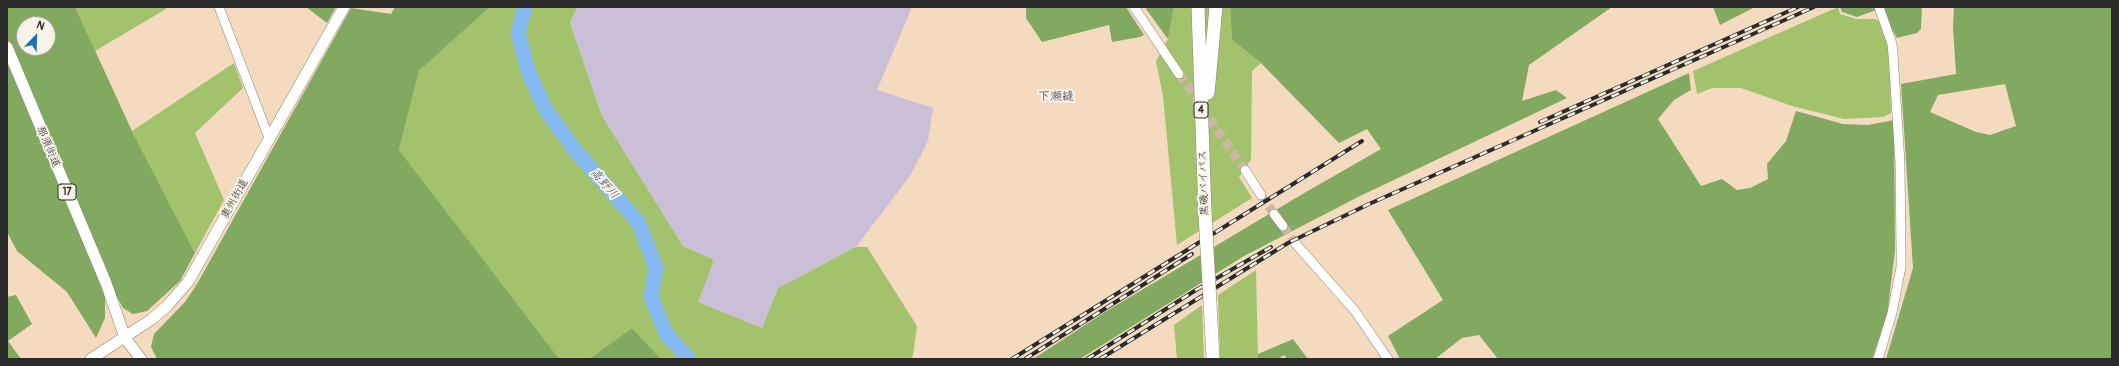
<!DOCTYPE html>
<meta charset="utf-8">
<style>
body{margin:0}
#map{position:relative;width:2119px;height:366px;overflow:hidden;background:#f4dbbf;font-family:Pangolin,sans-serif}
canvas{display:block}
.frame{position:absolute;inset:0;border:8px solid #2b2b2b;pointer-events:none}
.north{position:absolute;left:16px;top:16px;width:40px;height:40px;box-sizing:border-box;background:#f7f3e8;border:1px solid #a5a39c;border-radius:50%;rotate:23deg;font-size:11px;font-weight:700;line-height:16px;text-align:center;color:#2b2b2b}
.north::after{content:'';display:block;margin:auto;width:14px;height:18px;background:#1f6fb2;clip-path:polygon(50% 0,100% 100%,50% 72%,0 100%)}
</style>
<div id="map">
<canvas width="2119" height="366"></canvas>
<div class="frame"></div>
<div class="north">N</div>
</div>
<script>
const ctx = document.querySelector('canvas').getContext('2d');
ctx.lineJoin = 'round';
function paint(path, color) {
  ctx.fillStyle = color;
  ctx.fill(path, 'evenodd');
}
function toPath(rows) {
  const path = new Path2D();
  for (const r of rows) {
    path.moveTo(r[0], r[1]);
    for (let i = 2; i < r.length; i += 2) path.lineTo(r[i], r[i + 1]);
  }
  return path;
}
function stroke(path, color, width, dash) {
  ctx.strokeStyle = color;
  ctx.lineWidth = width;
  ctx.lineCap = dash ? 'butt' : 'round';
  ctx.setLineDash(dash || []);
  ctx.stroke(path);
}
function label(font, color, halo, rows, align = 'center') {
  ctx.font = font + ' Pangolin,"Klee One",sans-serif';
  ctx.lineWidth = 4;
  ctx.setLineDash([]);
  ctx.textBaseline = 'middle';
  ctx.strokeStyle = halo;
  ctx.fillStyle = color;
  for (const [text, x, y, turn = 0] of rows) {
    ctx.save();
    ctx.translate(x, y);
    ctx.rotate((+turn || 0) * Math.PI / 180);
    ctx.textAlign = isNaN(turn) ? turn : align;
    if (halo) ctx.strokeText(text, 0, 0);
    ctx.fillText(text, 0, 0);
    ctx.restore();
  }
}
paint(toPath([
 [577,7,912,7,877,90,933,108,928,141,910,176,856,247,778,288,762,328,697,302,714,260,683,246,602,116,570,23]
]), '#cabfd7');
paint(toPath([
 [75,7,165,7,166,9,95,51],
 [490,7,577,7,570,23,602,116,683,246,714,260,698,302,762,328,778,288,856,247,867,247,917,326,913,355,911,359,661,359,632,328,589,359,556,358,399,150,419,71],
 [1174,7,1230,7,1232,40,1261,63,1252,71,1251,160,1239,177,1252,198,1177,245,1163,96,1156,61,1168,39],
 [1838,7,1840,14,1856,19,1875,19,1881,22,1889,44,1891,113,1883,117,1844,119,1792,106,1741,88,1712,88,1697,94,1693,71],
 [234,63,243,88,195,133,224,200,195,253,132,131],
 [1256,270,1258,359,1220,359,1218,295],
 [1202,305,1204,359,1177,359,1174,325]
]), '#a2c36c');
paint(toPath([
 [7,7,75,7,132,131,195,253,180,281,147,311,133,314,123,308,106,277,101,278,105,297,105,318,96,338,67,292,17,251,7,232],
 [24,24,48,24,48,48,24,48],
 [306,7,336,7,327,23],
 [395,7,490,7,419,71,399,150,559,359,157,359,151,347,154,334,185,302,197,284,351,8,391,14],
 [1026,7,1126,7,1144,35,1140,37,1112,42,1109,25,1042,42,1026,18],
 [1148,7,1174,7,1168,39,1146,9],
 [1230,7,1612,7,1529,65,1522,101,1556,90,1567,98,1360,196,1244,256,1080,359,1033,359,1105,312,1306,192,1381,149,1367,129,1339,143,1261,63,1232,40],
 [1713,7,1755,7,1720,25],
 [1840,7,1874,7,1876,10,1857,17,1842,12],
 [1883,7,1922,7,1921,29,1917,33,1897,38,1888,22],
 [1954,7,2112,7,2112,359,1886,359,1913,268,1901,84,1956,74,1953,27],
 [2005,84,2016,126,1990,135,1976,132,1930,112,1938,95],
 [1689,73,1691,90,1674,100,1658,119,1701,186,1722,179,1737,190,1750,188,1768,179,1767,164,1786,141,1796,111,1843,124,1868,125,1894,120,1895,250,1887,316,1872,359,1498,359,1479,335,1462,338,1435,359,1400,359,1388,336,1443,300,1388,210],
 [16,295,32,324,8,341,21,359,7,359,7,297],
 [632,328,661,359,589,359],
 [1293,339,1308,359,1287,359,1284,355,1278,359,1258,359,1258,354]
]), '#81a960');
stroke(toPath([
 [525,7,518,32,528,71,546,110,575,150,638,222,656,267,651,297,667,335,689,359]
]), '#84b9f2', 15);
stroke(toPath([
 [1179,74,1245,170],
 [1261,195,1274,214],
 [1283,226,1295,243]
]), '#ccb8a1', 9, [9, 4.5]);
const minor = toPath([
 [219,7,269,138],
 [1134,7,1179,74],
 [1245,170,1261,195],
 [1274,214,1283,226],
 [1295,243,1355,311,1388,359],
 [1878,359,1892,313,1901,267,1901,251,1900,163,1893,54,1892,44,1879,7]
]);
const major = toPath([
 [7,47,106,283,125,338,141,359],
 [91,359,152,319,167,306,188,282,344,7]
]);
const highway = toPath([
 [1198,7,1205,214],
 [1208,93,1216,7],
 [1210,303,1213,359]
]);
stroke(minor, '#908375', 10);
stroke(major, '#908375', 12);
stroke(highway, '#908375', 14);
stroke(minor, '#fff', 9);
stroke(major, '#fff', 11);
stroke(highway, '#fff', 13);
const rail = toPath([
 [1540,122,1798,7],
 [1012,359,1362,141],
 [1025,359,1192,254],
 [1087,359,1196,290,1271,247],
 [1100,359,1288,243,1369,204,1814,7]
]);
stroke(rail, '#2b2b2b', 4);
stroke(rail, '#f7f3e8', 2.5, [8]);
const highwayBridge = toPath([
 [1205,214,1210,303]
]);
stroke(highwayBridge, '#908375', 14, []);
stroke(highwayBridge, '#fff', 13);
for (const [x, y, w] of [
 [1201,110,14],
 [67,192,18]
]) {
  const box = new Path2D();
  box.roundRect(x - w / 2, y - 8, w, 16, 3);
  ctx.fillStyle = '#f7f3e8';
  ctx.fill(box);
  stroke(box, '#2b2b2b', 1);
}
label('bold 10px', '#2b2b2b', null, [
 ["4",1201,110],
 ["17",67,192]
]);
label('11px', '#2b2b2b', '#f7f3e8', [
 ["那須街道",48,147,67],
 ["黒磯バイパス",1204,183,-92],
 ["奥州街道",235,199,-61]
]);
label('bold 12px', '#645b6c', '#f7f3e8', [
 ["下瀬縫",1056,97]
]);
label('italic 12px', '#465667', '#f7f3e8', [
 ["高野川",604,184,49]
]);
</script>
